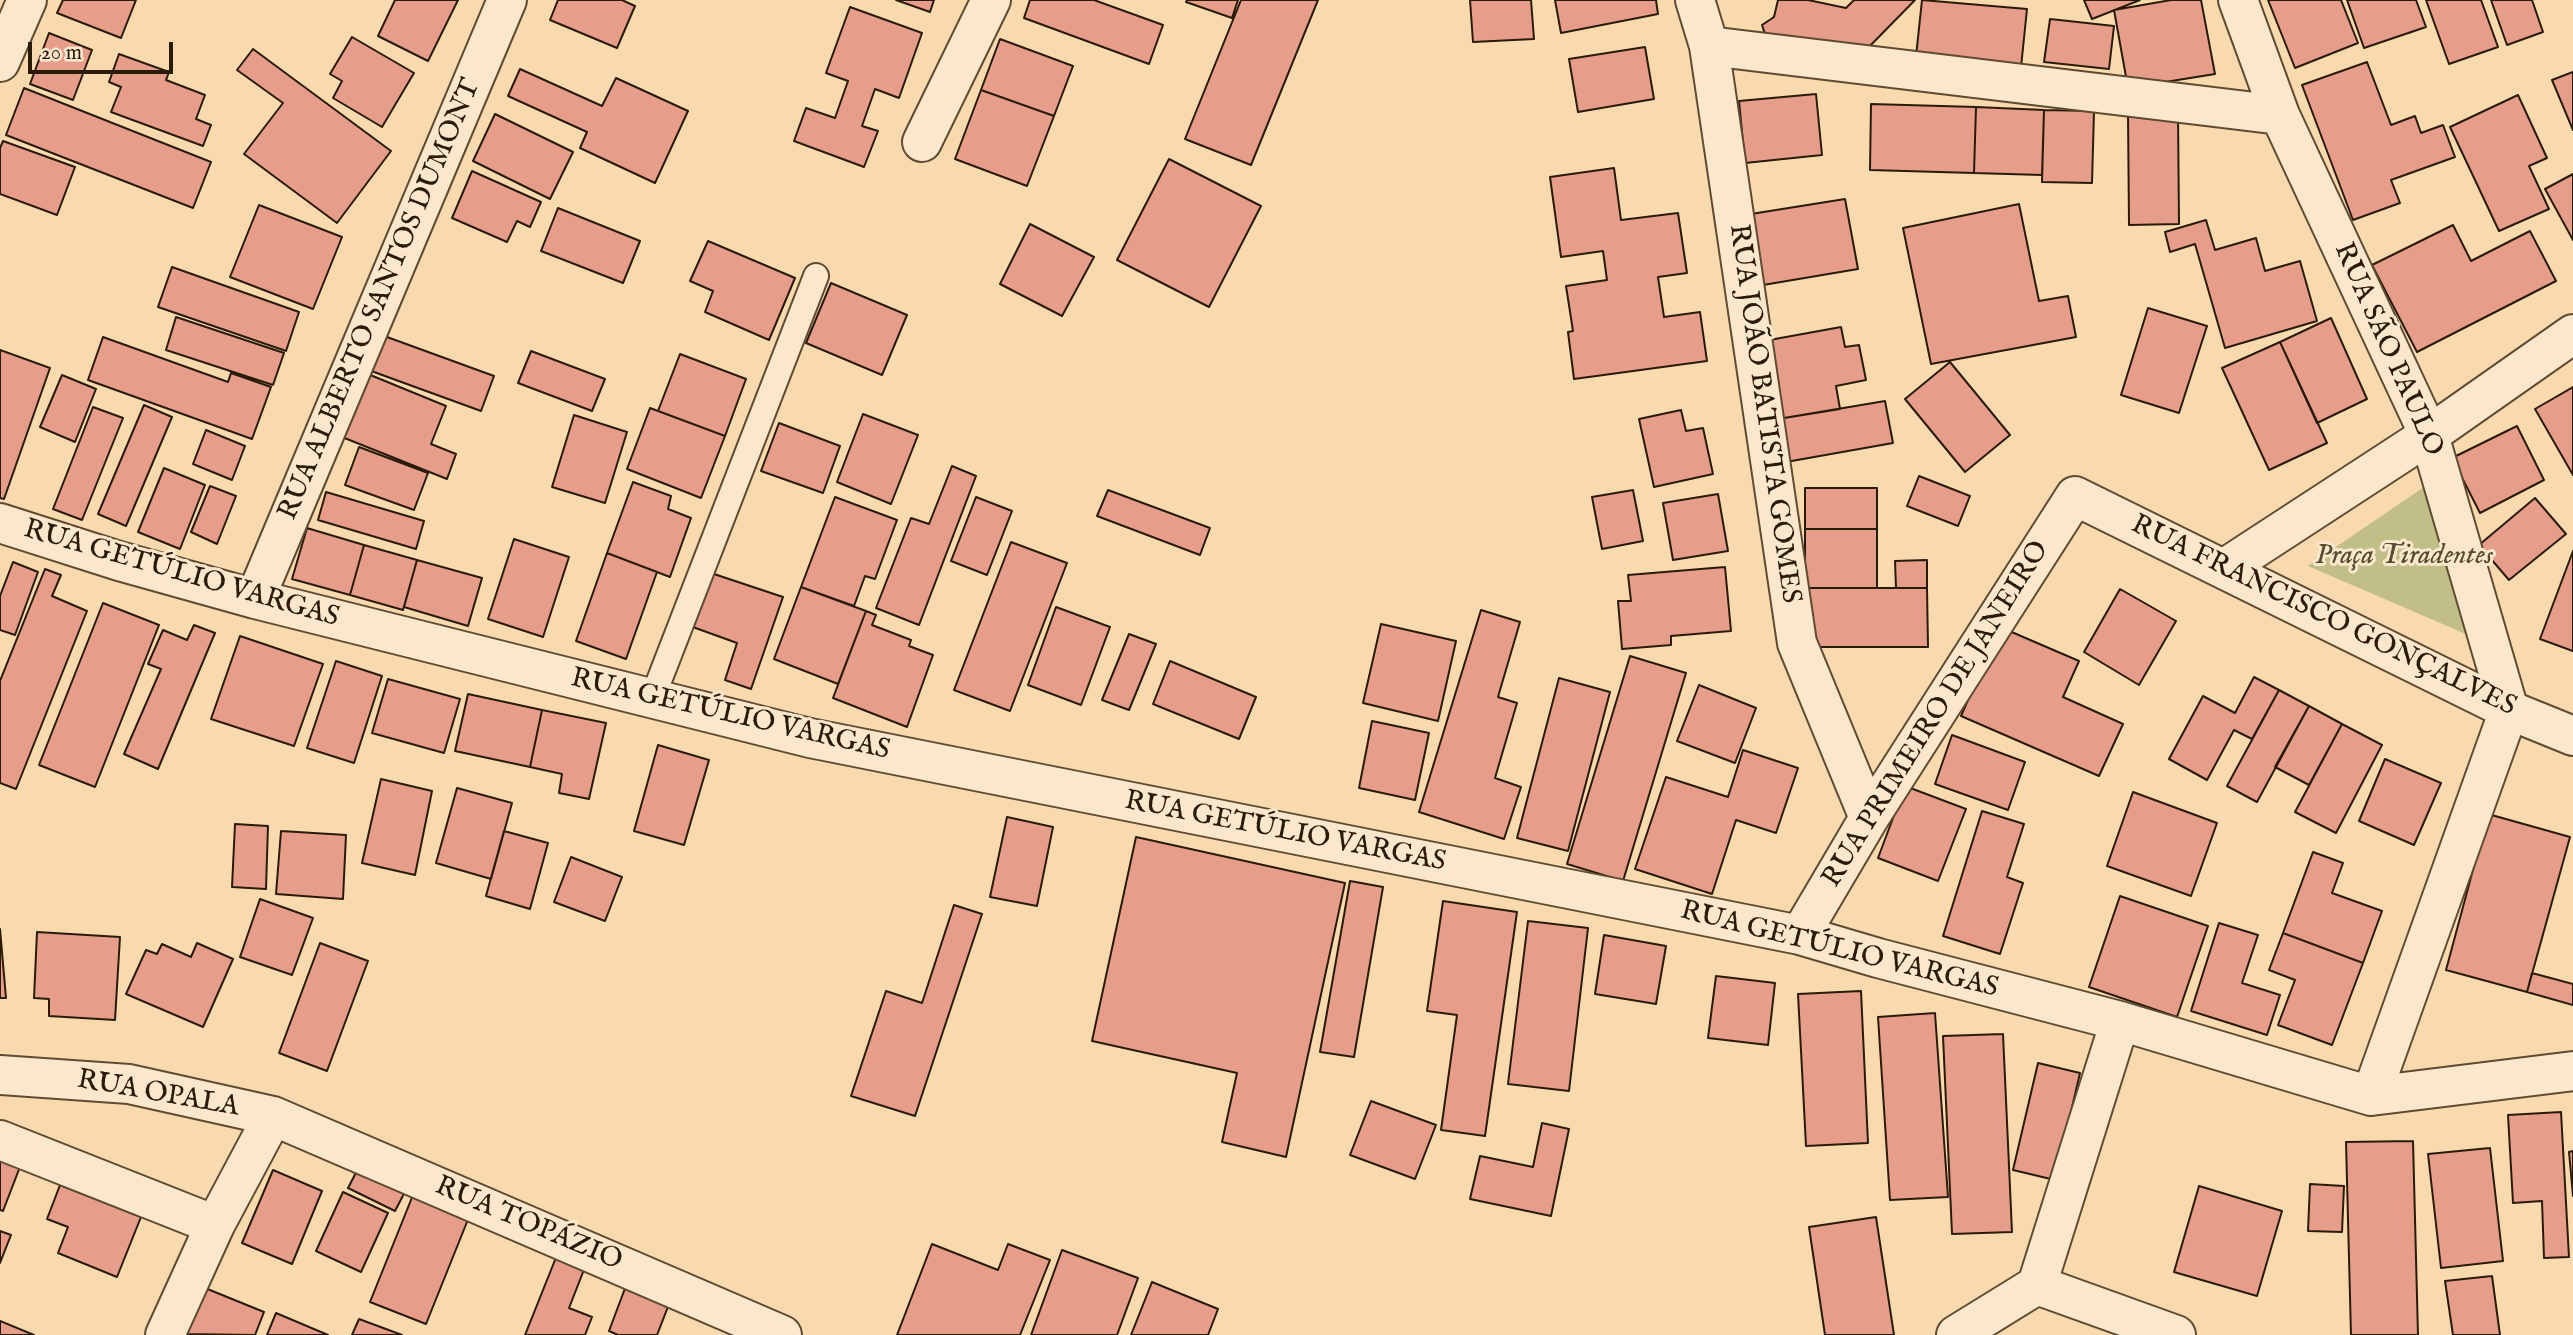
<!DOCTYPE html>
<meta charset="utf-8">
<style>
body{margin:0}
#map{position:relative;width:2573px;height:1335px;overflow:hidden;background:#f9daaf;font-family:"IM FELL English",serif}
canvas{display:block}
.scale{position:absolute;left:28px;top:42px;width:145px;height:32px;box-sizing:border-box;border:4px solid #2a1b09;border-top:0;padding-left:9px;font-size:21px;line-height:24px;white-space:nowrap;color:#2a1b09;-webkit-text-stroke:5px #fbe7cb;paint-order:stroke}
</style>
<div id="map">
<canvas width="2573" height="1335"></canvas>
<div class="scale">20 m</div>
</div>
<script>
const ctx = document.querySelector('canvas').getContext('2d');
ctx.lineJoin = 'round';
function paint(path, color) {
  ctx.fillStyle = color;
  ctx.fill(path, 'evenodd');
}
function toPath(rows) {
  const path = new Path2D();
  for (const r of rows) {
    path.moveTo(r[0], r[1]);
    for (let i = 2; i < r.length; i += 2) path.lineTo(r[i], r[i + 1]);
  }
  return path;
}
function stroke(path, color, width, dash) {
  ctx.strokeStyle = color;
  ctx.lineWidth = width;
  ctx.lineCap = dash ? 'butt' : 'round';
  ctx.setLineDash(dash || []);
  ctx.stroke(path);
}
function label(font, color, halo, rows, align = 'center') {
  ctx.font = font + ' "IM FELL English",serif';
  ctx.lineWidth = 6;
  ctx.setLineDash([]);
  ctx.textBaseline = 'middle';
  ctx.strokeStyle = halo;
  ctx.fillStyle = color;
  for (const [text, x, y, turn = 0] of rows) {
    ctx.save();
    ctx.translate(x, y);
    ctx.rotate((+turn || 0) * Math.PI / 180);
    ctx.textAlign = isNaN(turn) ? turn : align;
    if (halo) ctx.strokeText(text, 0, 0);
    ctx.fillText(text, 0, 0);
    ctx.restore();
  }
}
paint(toPath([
 [2427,485,2482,641,2308,566]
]), '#c1be88');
const building = toPath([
 [63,0,136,0,121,38,57,13,63,0],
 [395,0,458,0,428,61,378,36,395,0],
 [558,0,622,0,635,6,617,48,550,20,558,0],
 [896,0,934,0,930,12,896,0],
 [1030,0,1094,0,1163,25,1149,64,1024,18,1030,0],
 [1187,0,1238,0,1232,18,1186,2,1187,0],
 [1241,0,1318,0,1251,165,1185,139,1241,0],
 [1470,0,1531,0,1534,39,1473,42,1470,0],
 [1555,0,1656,0,1658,14,1561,33,1555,0],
 [1778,0,1808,0,1846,8,1854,0,1915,0,1863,53,1767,40,1762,25,1774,17,1778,0],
 [1922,0,2027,9,2020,77,1915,66,1922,0],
 [2084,0,2140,0,2092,19,2084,0],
 [2171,0,2201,0,2215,74,2128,88,2114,10,2171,0],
 [2268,0,2341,0,2358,43,2295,68,2268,0],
 [2347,0,2416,0,2426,27,2364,48,2347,0],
 [2426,0,2481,0,2498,47,2449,64,2426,0],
 [2491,0,2532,0,2543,32,2507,45,2491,0],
 [850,7,922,33,899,98,875,89,862,126,878,131,864,167,794,141,806,108,835,118,848,81,826,73,850,7],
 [2050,19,2114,26,2109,69,2044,62,2050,19],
 [49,33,92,50,73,100,30,84,49,33],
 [352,37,414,73,382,127,333,98,342,81,330,74,352,37],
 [1000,39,1073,66,1054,116,981,90,1000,39],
 [1645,47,1654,99,1578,112,1569,59,1645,47],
 [253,49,391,151,337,223,244,154,283,103,237,70,253,49],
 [119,54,169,72,166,80,205,95,196,119,211,125,203,146,111,112,121,87,109,82,119,54],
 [2367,62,2391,125,2415,116,2421,133,2443,125,2455,157,2391,180,2400,203,2353,220,2302,85,2367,62],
 [520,69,602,106,616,78,688,111,655,183,580,148,587,132,508,96,520,69],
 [2573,72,2573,130,2552,80,2573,72],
 [24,88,211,162,193,208,6,135,24,88],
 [981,90,1054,116,1027,186,955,159,981,90],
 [1816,94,1822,155,1745,163,1739,101,1816,94],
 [2518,95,2547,158,2529,166,2549,209,2499,231,2450,127,2518,95],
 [1871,104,1976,107,1974,173,1870,170,1871,104],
 [1976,107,2044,110,2042,175,1974,173,1976,107],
 [2044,110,2094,111,2092,183,2042,182,2044,110],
 [2178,113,2179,224,2129,225,2128,114,2178,113],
 [495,114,573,152,550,199,473,161,495,114],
 [3,141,75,167,57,215,0,194,0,148,3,141],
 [1169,159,1261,206,1209,307,1117,260,1169,159],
 [1614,168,1621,220,1678,213,1687,273,1658,277,1664,317,1700,312,1707,361,1574,379,1568,332,1573,331,1566,286,1607,280,1603,251,1561,257,1550,177,1614,168],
 [472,171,541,202,530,227,517,221,507,242,452,218,472,171],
 [2573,174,2573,240,2545,189,2573,174],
 [1845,199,1858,269,1763,285,1751,214,1845,199],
 [2019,204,2039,301,2068,296,2076,337,1931,364,1903,228,2019,204],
 [259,205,342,237,313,309,230,277,259,205],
 [558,208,640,241,623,283,541,251,558,208],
 [2206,220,2215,250,2256,238,2265,271,2300,261,2317,321,2225,348,2195,244,2170,252,2165,232,2206,220],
 [1030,224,1094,257,1062,316,1000,284,1030,224],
 [2453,225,2471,261,2530,231,2556,281,2417,352,2372,265,2453,225],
 [708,241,795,278,769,340,705,312,713,291,690,281,708,241],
 [172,267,299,312,286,351,158,307,172,267],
 [831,283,907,315,882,375,806,343,831,283],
 [2148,308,2207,326,2179,413,2121,395,2148,308],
 [176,317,284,353,273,385,166,350,176,317],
 [2331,318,2367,399,2317,423,2280,342,2331,318],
 [1841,327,1845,347,1859,345,1866,380,1836,386,1840,409,1778,419,1764,341,1841,327],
 [376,333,494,376,481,411,363,368,376,333],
 [103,337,228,382,231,373,271,387,252,439,88,380,103,337],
 [2280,342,2327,443,2269,470,2222,368,2280,342],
 [0,350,50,368,4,499,0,498,0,350],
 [531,351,605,379,592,411,518,383,531,351],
 [680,354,746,379,725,436,658,411,680,354],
 [1950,362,2010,435,1965,472,1905,399,1950,362],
 [363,372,446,406,431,444,456,454,447,479,337,435,363,372],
 [62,375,96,389,75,442,40,427,62,375],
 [2573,387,2573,475,2535,409,2573,387],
 [1885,401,1893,443,1786,462,1778,419,1885,401],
 [144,405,172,417,126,526,98,514,144,405],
 [93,407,123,418,82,520,53,509,93,407],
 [650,408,725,436,701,498,627,469,650,408],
 [1681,410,1686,431,1703,428,1713,474,1654,487,1639,419,1681,410],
 [863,414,918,435,891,504,837,482,863,414],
 [574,415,627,432,605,503,552,487,574,415],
 [779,423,840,446,823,493,761,471,779,423],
 [2517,426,2544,480,2480,513,2452,458,2517,426],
 [206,430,245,446,232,480,193,464,206,430],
 [359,447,428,473,414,510,345,485,359,447],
 [952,466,976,476,919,625,876,608,911,518,929,524,952,466],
 [164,468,205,485,180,549,138,532,164,468],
 [1919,476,1970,496,1958,526,1907,506,1919,476],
 [633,482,671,496,668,509,691,518,670,577,607,553,633,482],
 [210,486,236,496,217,544,191,532,210,486],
 [1805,488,1877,488,1877,529,1805,529,1805,488],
 [1108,490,1210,528,1200,555,1097,516,1108,490],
 [1633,490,1643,541,1602,549,1592,497,1633,490],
 [326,492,424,521,416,549,318,520,326,492],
 [1718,494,1728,551,1673,560,1663,503,1718,494],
 [835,497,897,520,875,579,865,576,854,606,801,587,835,497],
 [976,497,1012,511,987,575,951,561,976,497],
 [2535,498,2566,534,2509,580,2479,545,2535,498],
 [307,528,364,545,350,595,292,579,307,528],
 [1805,529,1877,529,1877,588,1805,588,1805,529],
 [514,539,569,557,543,637,488,619,514,539],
 [1011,542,1067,563,1010,711,954,690,1011,542],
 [364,545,417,560,403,610,350,595,364,545],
 [2573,551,2573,651,2540,639,2573,551],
 [607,553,657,572,626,659,576,641,607,553],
 [417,560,482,578,468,626,404,607,417,560],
 [1927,560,1927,588,1896,588,1895,561,1927,560],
 [13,562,38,572,15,635,0,630,0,596,13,562],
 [1725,567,1731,631,1671,636,1671,645,1622,649,1618,601,1631,601,1628,575,1725,567],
 [45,569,61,575,52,596,87,611,16,789,0,783,0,681,45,569],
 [708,572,783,597,751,689,725,680,737,643,690,626,708,572],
 [801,587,866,611,838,684,774,659,801,587],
 [1805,588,1927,588,1928,647,1805,647,1805,588],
 [2120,589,2176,621,2139,685,2084,652,2120,589],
 [103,603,159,625,95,787,39,765,103,603],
 [1056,607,1110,627,1081,705,1028,685,1056,607],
 [1481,610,1520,622,1498,697,1517,703,1495,778,1521,787,1504,839,1419,812,1481,610],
 [866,611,876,615,872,625,911,640,909,646,933,655,907,727,833,698,866,611],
 [1381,624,1456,641,1438,721,1363,703,1381,624],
 [194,625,215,633,158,769,124,754,161,669,148,664,163,630,187,640,194,625],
 [2000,627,2079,661,2063,697,2123,724,2099,776,1961,716,2000,627],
 [1129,634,1156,644,1129,710,1102,700,1129,634],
 [240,636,323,664,294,746,211,719,240,636],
 [1630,656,1686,673,1623,881,1567,864,1630,656],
 [336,661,382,676,354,763,307,748,336,661],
 [1170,661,1256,697,1239,739,1153,704,1170,661],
 [2254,677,2279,690,2252,739,2234,730,2207,780,2169,759,2203,696,2235,713,2254,677],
 [1559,678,1610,692,1568,851,1517,838,1559,678],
 [388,679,460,699,444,753,372,733,388,679],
 [1699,685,1756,708,1735,763,1677,741,1699,685],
 [2279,690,2309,706,2257,802,2227,786,2279,690],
 [468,694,542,710,530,767,455,751,468,694],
 [2309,706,2342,724,2309,785,2275,767,2309,706],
 [542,710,606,723,589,799,559,793,562,774,530,767,542,710],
 [1372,721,1429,733,1415,800,1359,788,1372,721],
 [2342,724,2382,745,2336,833,2295,812,2342,724],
 [1952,735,2025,762,2008,810,1935,784,1952,735],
 [658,745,709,760,684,845,634,831,658,745],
 [1743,750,1798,768,1776,833,1736,820,1712,894,1635,869,1666,777,1728,797,1743,750],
 [2385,759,2441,783,2414,845,2359,821,2385,759],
 [381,779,432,791,415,875,362,863,381,779],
 [1905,786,1966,809,1938,881,1878,858,1905,786],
 [457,788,512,803,491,879,436,863,457,788],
 [2133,792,2217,823,2191,896,2107,866,2133,792],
 [1982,811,2024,824,2007,877,2023,883,2000,954,1943,936,1982,811],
 [2488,814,2570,837,2527,992,2446,970,2488,814],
 [1007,817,1053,827,1037,906,990,897,1007,817],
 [235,824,268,826,266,889,232,887,235,824],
 [281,831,346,835,343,899,276,894,281,831],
 [504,831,548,843,530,909,486,896,504,831],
 [1136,837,1345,883,1286,1157,1222,1142,1237,1073,1092,1041,1136,837],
 [2313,852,2343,863,2332,893,2382,911,2363,963,2283,933,2313,852],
 [571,857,622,877,605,921,554,902,571,857],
 [1350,881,1383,887,1354,1057,1320,1052,1350,881],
 [2120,896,2208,926,2177,1017,2089,987,2120,896],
 [260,899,313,918,292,975,240,957,260,899],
 [1443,901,1517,912,1485,1136,1441,1130,1457,1015,1427,1011,1443,901],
 [954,905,982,914,915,1116,851,1096,886,991,922,1003,954,905],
 [1528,921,1588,928,1569,1091,1508,1084,1528,921],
 [2219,923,2258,935,2242,983,2280,995,2267,1035,2191,1011,2219,923],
 [0,929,6,998,0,998,0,929],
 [37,932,120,937,115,1020,49,1016,49,999,34,998,37,932],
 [2283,933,2363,963,2332,1045,2278,1025,2295,980,2269,970,2283,933],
 [1604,935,1666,946,1656,1004,1595,994,1604,935],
 [197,943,233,959,203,1027,126,994,146,950,157,954,162,944,191,957,197,943],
 [320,943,368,961,327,1071,279,1053,320,943],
 [2532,973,2573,984,2573,1005,2527,992,2532,973],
 [1716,976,1775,983,1768,1045,1708,1038,1716,976],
 [1861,991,1868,1143,1806,1146,1798,994,1861,991],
 [1935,1013,1948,1197,1890,1200,1878,1017,1935,1013],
 [2003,1034,2012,1232,1952,1234,1943,1036,2003,1034],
 [2038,1063,2080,1073,2055,1180,2013,1170,2038,1063],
 [1371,1101,1436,1125,1415,1179,1350,1155,1371,1101],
 [2561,1112,2569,1257,2544,1258,2542,1201,2513,1203,2508,1115,2561,1112],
 [1542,1123,1569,1129,1551,1216,1470,1199,1480,1156,1533,1167,1542,1123],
 [2413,1141,2418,1335,2351,1335,2346,1142,2413,1141],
 [2490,1148,2503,1261,2441,1268,2428,1154,2490,1148],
 [0,1150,23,1159,3,1211,0,1210,0,1150],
 [2573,1151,2573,1196,2569,1152,2573,1151],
 [362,1161,409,1184,395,1211,348,1188,362,1161],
 [273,1170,322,1191,292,1264,242,1243,273,1170],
 [2310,1184,2344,1186,2342,1232,2308,1231,2310,1184],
 [60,1185,141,1217,117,1277,58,1253,68,1227,47,1219,60,1185],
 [2199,1186,2282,1211,2257,1296,2174,1272,2199,1186],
 [415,1190,471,1212,426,1324,370,1302,415,1190],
 [343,1192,388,1213,361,1272,316,1251,343,1192],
 [1876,1217,1894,1335,1825,1335,1809,1227,1876,1217],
 [0,1231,11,1235,0,1263,0,1231],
 [932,1244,998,1270,1008,1244,1050,1260,1020,1335,897,1335,932,1244],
 [559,1250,587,1262,569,1308,592,1317,585,1335,525,1335,559,1250],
 [1062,1250,1138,1278,1117,1335,1031,1335,1062,1250],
 [2492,1276,2500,1335,2453,1335,2445,1281,2492,1276],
 [1152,1282,1218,1309,1208,1335,1131,1335,1152,1282],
 [627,1283,671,1299,657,1335,618,1335,609,1331,627,1283],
 [205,1288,264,1312,255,1335,186,1334,205,1288],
 [276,1313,328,1335,267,1335,276,1313],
 [359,1319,402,1335,352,1335,359,1319],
 [0,1321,34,1335,0,1335,0,1321]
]);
paint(building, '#e69e8b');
stroke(building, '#2a1b09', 2);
const lane = toPath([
 [652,699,816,276]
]);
const street = toPath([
 [1695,0,1709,46,1797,643,1869,818],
 [2238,0,2280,115,2429,435,2509,710,2371,1096],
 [1709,46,2280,115],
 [0,62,27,0],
 [922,142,991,0],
 [0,523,119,561,255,599,810,738,1800,935,1878,958,2120,1021,2371,1096,2573,1071],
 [2225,568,2429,435,2573,334],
 [255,599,507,0],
 [1800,935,1869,818,2075,496,2509,710,2573,736],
 [2120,1021,2037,1285,2176,1335],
 [0,1075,129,1084,273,1116,782,1335],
 [0,1140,215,1225],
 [165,1335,215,1225,273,1116],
 [1956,1335,2037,1285]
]);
stroke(lane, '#5e4b32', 28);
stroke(street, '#5e4b32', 42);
stroke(lane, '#fbe7cb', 24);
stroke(street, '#fbe7cb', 38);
label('28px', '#2a1b09', '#fbe7cb', [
 ["RUA ALBERTO SANTOS DUMONT",381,300,-67],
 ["RUA SÃO PAULO",2387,350,66],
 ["RUA JOÃO BATISTA GOMES",1763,414,82],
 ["RUA GETÚLIO VARGAS",181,575,16],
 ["RUA FRANCISCO GONÇALVES",2323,617,26],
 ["RUA PRIMEIRO DE JANEIRO",1937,715,-58],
 ["RUA GETÚLIO VARGAS",730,716,13],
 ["RUA GETÚLIO VARGAS",1285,833,11],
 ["RUA GETÚLIO VARGAS",1839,951,14],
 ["RUA OPALA",158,1095,10],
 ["RUA TOPÁZIO",528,1225,23]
]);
label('italic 28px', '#574c2f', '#fbe7cb', [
 ["Praça Tiradentes",2404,557]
]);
</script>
